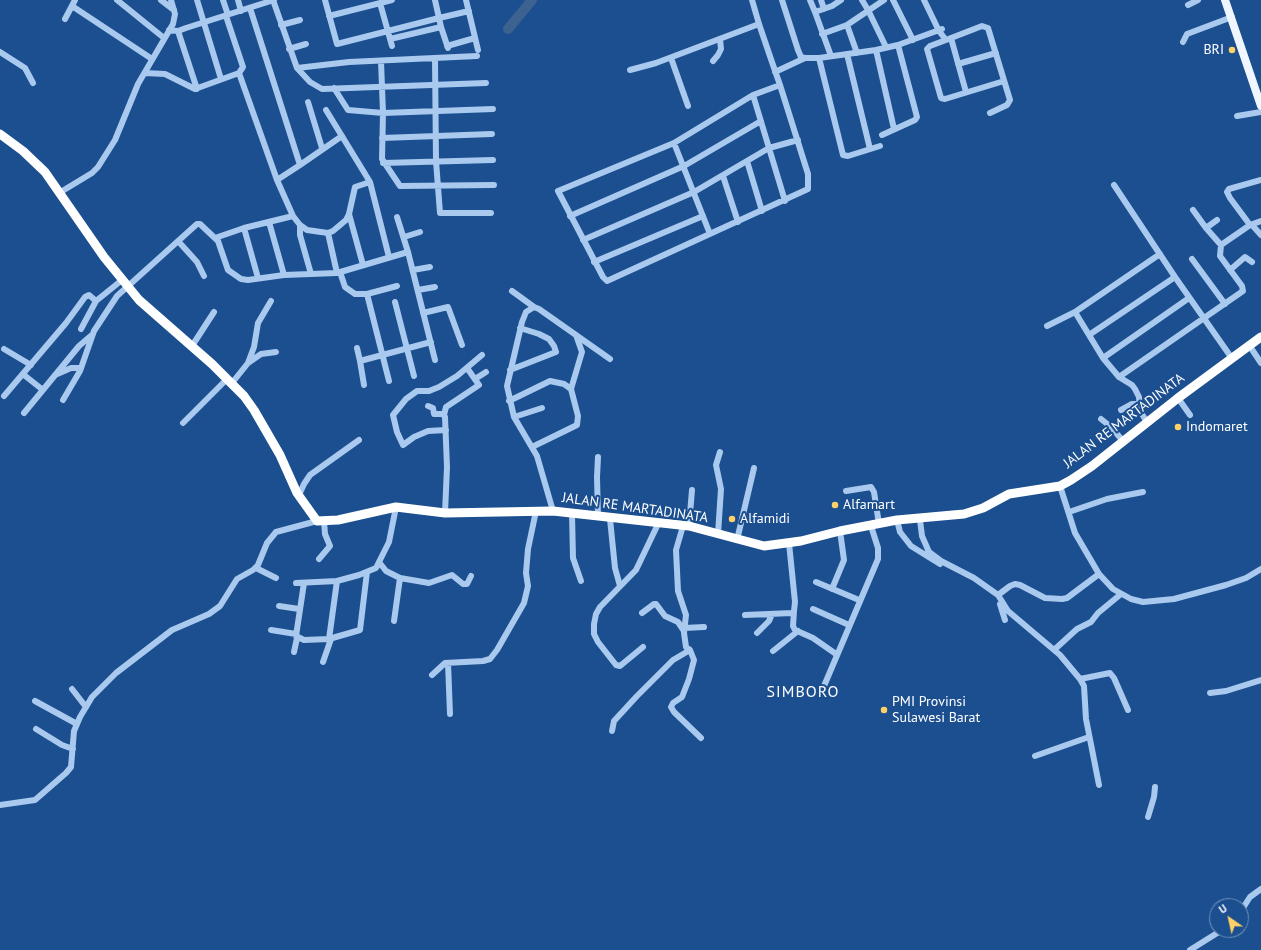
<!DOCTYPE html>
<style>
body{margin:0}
#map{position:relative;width:1261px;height:950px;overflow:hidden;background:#1b4f8f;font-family:"PT Sans",sans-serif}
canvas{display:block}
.north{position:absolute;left:1209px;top:898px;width:40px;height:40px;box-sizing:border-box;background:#1b4f8f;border:1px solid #7695bc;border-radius:50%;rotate:326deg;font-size:11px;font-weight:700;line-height:16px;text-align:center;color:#fff}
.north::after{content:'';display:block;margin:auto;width:14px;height:18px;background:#ffd166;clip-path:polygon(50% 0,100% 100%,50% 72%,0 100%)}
</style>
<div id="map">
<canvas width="1261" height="950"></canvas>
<div class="north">U</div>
</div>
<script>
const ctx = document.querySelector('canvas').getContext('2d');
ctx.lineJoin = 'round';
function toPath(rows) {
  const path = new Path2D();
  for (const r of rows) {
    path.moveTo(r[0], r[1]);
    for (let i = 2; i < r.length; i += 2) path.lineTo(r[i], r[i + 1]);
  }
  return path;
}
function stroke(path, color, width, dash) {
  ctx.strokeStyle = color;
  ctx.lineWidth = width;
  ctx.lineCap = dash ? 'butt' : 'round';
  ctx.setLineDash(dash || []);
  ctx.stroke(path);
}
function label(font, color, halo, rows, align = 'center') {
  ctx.font = font + ' "PT Sans",sans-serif';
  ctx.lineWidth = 4;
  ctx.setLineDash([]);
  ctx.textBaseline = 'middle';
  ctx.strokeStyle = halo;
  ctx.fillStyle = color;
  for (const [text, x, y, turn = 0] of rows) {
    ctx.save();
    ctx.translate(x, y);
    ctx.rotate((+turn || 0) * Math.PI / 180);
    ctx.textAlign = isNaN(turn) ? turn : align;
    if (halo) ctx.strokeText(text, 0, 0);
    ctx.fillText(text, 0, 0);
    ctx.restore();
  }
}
stroke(toPath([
 [508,29,532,0]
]), '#3c6290', 10);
stroke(toPath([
 [117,0,164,38],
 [161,0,174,10],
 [197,0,221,79],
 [223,0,228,15],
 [238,0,241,11],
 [273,0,297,68,310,82,322,89,486,83],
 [325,0,337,44,439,18,435,0],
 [466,0,478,50],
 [752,0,759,24,773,65,780,85,808,174,808,189,607,281,603,277,558,191,674,143,753,95,780,85],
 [782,0,798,50,801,57,805,58,819,58,876,50],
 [810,0,815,12],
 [821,0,824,9],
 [862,0,868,10,886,47],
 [893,0,913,40],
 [924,0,939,31,946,40,982,26,988,28,1010,100,1007,105,990,113],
 [380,3,392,46],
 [1188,5,1198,0],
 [72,6,152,59],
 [329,16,392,0],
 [65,19,75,0],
 [281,25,300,20],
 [441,27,448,48],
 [169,30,178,31,186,28,274,0],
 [178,31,197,89],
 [822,34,847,25],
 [951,38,966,92],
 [390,39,441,27,439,18,469,11],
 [946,40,930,46,927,49,941,98,945,99,1004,81],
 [1183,42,1187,34,1232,17],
 [447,46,475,38],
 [289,49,306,44],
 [0,52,25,68,33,83],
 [857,53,847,25,884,0],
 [847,54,870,149],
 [831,56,815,12,832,6,841,0],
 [671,58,688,106],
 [819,58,843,155,848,156,880,146],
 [435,59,436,161,440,213,491,213],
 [381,61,383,113,493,109],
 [713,61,718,55,721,49,720,39],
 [958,64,996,53],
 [297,68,349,62,477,56],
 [630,70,656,63,759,24],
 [775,72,805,58],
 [145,73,165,74,195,89,239,73,243,67,226,16],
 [239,73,277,180],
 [334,88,348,110,383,113,382,159,400,186,494,185],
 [753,95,785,201],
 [308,102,322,148],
 [326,110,370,182,389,257],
 [1237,116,1261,112],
 [894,129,876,50,898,45,942,29],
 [882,135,915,120,917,117,898,45],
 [382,138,492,134],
 [674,143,710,234],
 [747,161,762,211],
 [383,163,493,160],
 [300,165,342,136],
 [723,176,738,222],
 [1114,185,1175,277,1231,357],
 [59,193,92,173,98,167,115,140,138,84,173,24,175,14,171,0],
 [1193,210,1206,228],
 [349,214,363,265],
 [293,216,300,225,307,230,328,233,333,231,346,220,349,214,355,187,370,182],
 [570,216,684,166,761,121],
 [1217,220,1206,228,1221,245,1250,225,1261,221],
 [269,222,284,275],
 [300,225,300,235,311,274],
 [1250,225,1230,198,1227,192,1229,189,1261,180],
 [1252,225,1261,235],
 [244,228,258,278],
 [328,233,337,273],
 [404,237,420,232],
 [215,238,244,228,293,216,277,180,300,165,250,8],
 [583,240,694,192,769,148,798,140],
 [178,241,197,262,204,276],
 [408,252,435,360],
 [1192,259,1225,304],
 [594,262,703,216],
 [413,270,430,267],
 [1230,270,1245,257,1252,262],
 [340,272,345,287,355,294,367,294,397,286],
 [418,290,435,287],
 [512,291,534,307],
 [367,294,389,381],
 [395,302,414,376],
 [1075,312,1160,254],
 [423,313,448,307,462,345],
 [1047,326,1075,312,1089,335,1175,277],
 [81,329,96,301],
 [1089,335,1103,358,1119,377,1243,291,1242,286,1220,256,1221,245],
 [1249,345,1261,363],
 [192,346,214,312],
 [357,348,360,361],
 [4,349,31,365],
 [1103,358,1189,298],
 [248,363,261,354,276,352],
 [510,370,556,352,554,346,549,339,539,334,520,328],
 [24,375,43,390],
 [55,375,71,368,81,368],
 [1119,377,1132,385,1135,389,1139,397,1140,411,1147,422],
 [475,379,486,372],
 [232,383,248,363,254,347,258,323,271,301],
 [364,385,360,361,431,342],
 [571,389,582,352,576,335],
 [4,396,66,323,85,297,89,295,96,301,122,280],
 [1178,398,1190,415],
 [63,400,80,371,94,331,117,296,197,224,200,224,218,241,228,270,241,279,248,280,284,275,337,273,408,252,397,217],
 [509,401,550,381,564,384,571,389,578,416,577,425,532,447],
 [428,406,433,408,434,414,443,414,445,417,447,467,445,513],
 [1121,410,1132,404,1139,404],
 [24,413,79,346,93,334],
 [444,415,446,407,479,385,467,368],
 [514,417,542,408],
 [1101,419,1111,427,1123,441],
 [183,423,227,379],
 [446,430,428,431,414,437,403,445,397,432,393,415,406,399,417,391,429,391,439,387,457,376,482,355],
 [598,457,597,477,598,517],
 [1060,486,1075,533,1099,574,1113,589,1131,599,1143,602,1174,599,1226,585,1246,578,1261,569],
 [846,491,871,487,874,492,879,524],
 [299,495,304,484,310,475,359,440],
 [553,511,537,456,514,417,507,386,522,322,526,312,534,307,539,309,610,359],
 [1069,512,1107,499,1143,492],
 [572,514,573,558,581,581],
 [610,519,615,568,620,586],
 [897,520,900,532,911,546,940,564],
 [920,520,922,536,929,552,941,561,974,578,998,595,1008,611,1060,655,1080,679,1084,686,1086,719,1099,785],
 [689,526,692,490],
 [718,534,721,489,716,465,720,452],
 [737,540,754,468],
 [319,559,330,546,325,534,324,521],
 [379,562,386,571,400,578,394,621],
 [256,568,276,578],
 [400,578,429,583,452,575,463,584,467,584,471,576],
 [816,582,859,600],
 [296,583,337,581],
 [304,583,296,636,304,640,329,639,360,630,367,572],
 [832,589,844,560,840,531],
 [998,595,1010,586,1015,584,1020,585,1045,598,1062,599,1067,598,1099,574],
 [1000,604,1005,620],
 [279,606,299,609],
 [813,609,849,625],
 [794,611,793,626,795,630,813,638,836,654],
 [642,613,654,604,656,604,665,616,678,622,684,631],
 [745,615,792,613,794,611,795,602,789,543],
 [684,628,704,627],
 [271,630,296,634],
 [757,633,769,621,772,614],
 [329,639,337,581,359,575,376,568,389,542,396,507],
 [643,647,620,666,616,665,598,642,594,634,594,624,596,614,600,607,636,570,659,522],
 [690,650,694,660,689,679,682,697,673,703,671,707,674,712,701,738],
 [1054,650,1077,629,1091,622,1098,613,1121,594],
 [773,651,798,631],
 [294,652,297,638],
 [323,662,331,639],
 [448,663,450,714],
 [432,675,445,663,483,661,490,659,497,650,524,603,528,586,526,573,528,549,536,511],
 [1080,679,1110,673,1114,678,1128,710],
 [824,686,878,559,878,548,871,526],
 [72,689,86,707],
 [1210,693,1226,691,1261,680],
 [35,701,77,724],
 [36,729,62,745,73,749],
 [612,731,614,721,637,696,673,660,690,650,686,647,684,633,686,615,678,591,676,550,683,526],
 [1035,756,1089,737],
 [0,805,35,800,66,773,71,767,74,731,80,717,92,697,116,673,172,630,209,614,220,606,237,579,253,570,258,565,267,543,276,532,317,521],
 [1148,817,1154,797,1155,787],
 [1241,911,1250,897,1261,889],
 [1190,950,1222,930]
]), '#a9c9ee', 6);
stroke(toPath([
 [1225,0,1261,106]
]), '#f0f6ff', 8);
stroke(toPath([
 [0,134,23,151,45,172,104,257,139,300,212,364,244,396,254,410,280,455,297,493,317,521,338,520,396,507,445,513,553,511,689,526,764,546,801,541,840,531,897,520,964,514,983,508,1009,494,1060,486,1071,480,1092,466,1178,398,1261,337]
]), '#fff', 9);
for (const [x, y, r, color] of [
 [1232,50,4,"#ffd166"],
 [1178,427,4,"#ffd166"],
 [835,505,4,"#ffd166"],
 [732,519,4,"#ffd166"],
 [884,710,4,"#ffd166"]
]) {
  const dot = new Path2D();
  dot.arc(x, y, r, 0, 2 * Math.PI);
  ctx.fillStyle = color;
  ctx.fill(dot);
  stroke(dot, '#1b4f8f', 1.5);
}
label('14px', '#fff', '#1b4f8f', [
 ["BRI",1224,50,"right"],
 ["Indomaret",1186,427],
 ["Alfamart",843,505],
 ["Alfamidi",740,519],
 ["PMI Provinsi",892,702],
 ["Sulawesi Barat",892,718]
], 'left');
label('14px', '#fff', '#1b4f8f', [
 ["JALAN RE MARTADINATA",1124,421,-37],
 ["JALAN RE MARTADINATA",635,508,8]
]);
ctx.letterSpacing = '1px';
label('16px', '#fff', '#1b4f8f', [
 ["SIMBORO",803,692]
]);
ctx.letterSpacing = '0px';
</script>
